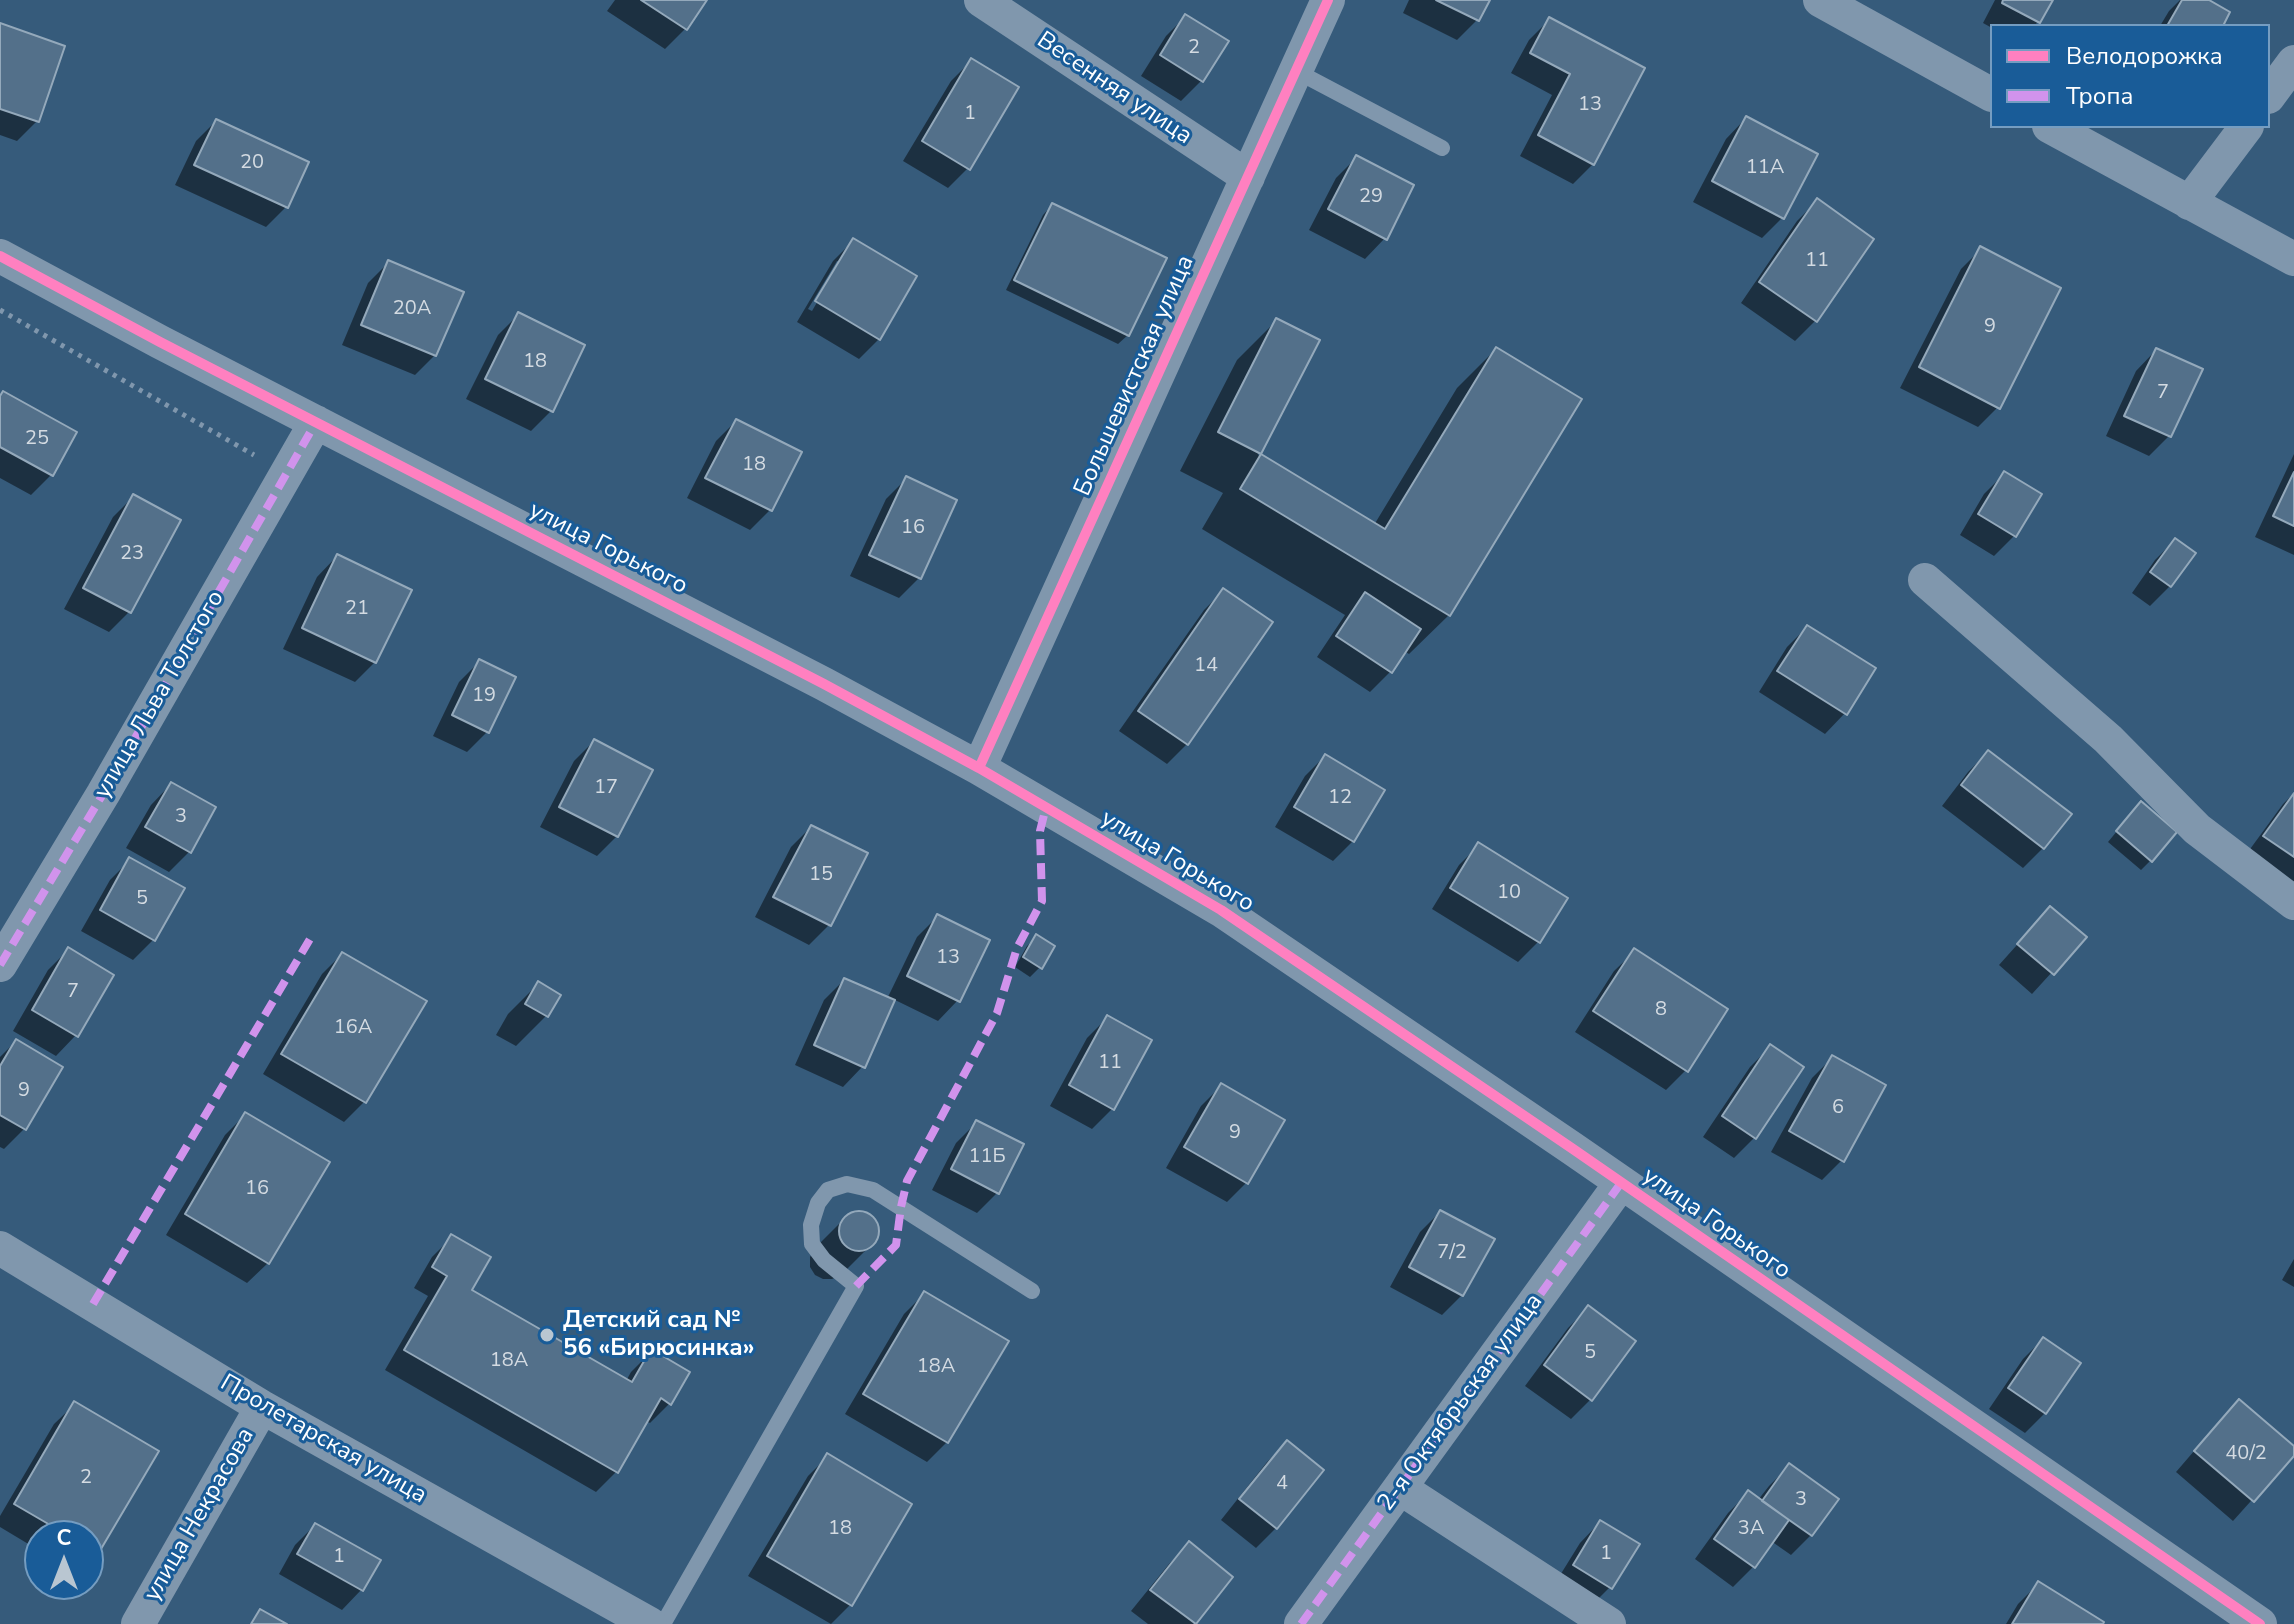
<!DOCTYPE html>
<meta charset="utf-8">
<style>
body{margin:0}
#map{position:relative;width:2294px;height:1624px;overflow:hidden;background:#365b7b;font-family:"Nunito Sans",sans-serif}
canvas{display:block}
.legend{position:absolute;left:1990px;top:24px;width:280px;height:104px;box-sizing:border-box;background:#195c98;border:2px solid #759dc1;margin:0;padding:10px 14px;list-style:none;font-size:24px;color:#fff}
.legend li{display:flex;align-items:center;gap:16px;height:40px}
.legend b{width:40px;border:2px solid #759dc1}
.north{position:absolute;left:24px;top:1520px;width:80px;height:80px;box-sizing:border-box;background:#195c98;border:2px solid #759dc1;border-radius:50%;rotate:0deg;font-size:22px;font-weight:700;line-height:32px;text-align:center;color:#fff}
.north::after{content:'';display:block;margin:auto;width:28px;height:36px;background:#b9c6d1;clip-path:polygon(50% 0,100% 100%,50% 72%,0 100%)}
</style>
<div id="map">
<canvas width="2294" height="1624"></canvas>
<ul class="legend">
<li><b style="height:10px;background:#ff80c0"></b>Велодорожка</li>
<li><b style="height:10px;background:#d193ec"></b>Тропа</li>
</ul>
<div class="north">С</div>
</div>
<script>
const ctx = document.querySelector('canvas').getContext('2d');
ctx.lineJoin = 'round';
function paint(path, color) {
  ctx.fillStyle = color;
  ctx.fill(path, 'evenodd');
}
function toPath(rows) {
  const path = new Path2D();
  for (const r of rows) {
    if (r.length === 3) {
      path.moveTo(r[0] + r[2], r[1]);
      path.arc(r[0], r[1], r[2], 0, 2 * Math.PI);
      continue;
    }
    path.moveTo(r[0], r[1]);
    for (let i = 2; i < r.length; i += 2) path.lineTo(r[i], r[i + 1]);
  }
  return path;
}
function stroke(path, color, width, dash) {
  ctx.strokeStyle = color;
  ctx.lineWidth = width;
  ctx.lineCap = dash ? 'butt' : 'round';
  ctx.setLineDash(dash || []);
  ctx.stroke(path);
}
function label(font, color, halo, rows, align = 'center') {
  ctx.font = font + ' "Nunito Sans",sans-serif';
  ctx.lineWidth = 6;
  ctx.setLineDash([]);
  ctx.textBaseline = 'middle';
  ctx.strokeStyle = halo;
  ctx.fillStyle = color;
  for (const [text, x, y, turn = 0] of rows) {
    ctx.save();
    ctx.translate(x, y);
    ctx.rotate((+turn || 0) * Math.PI / 180);
    ctx.textAlign = isNaN(turn) ? turn : align;
    if (halo) ctx.strokeText(text, 0, 0);
    ctx.fillText(text, 0, 0);
    ctx.restore();
  }
}
paint(toPath([
 [615,0,704,0,685,29,665,49,607,11],
 [1409,0,1487,0,1477,20,1457,40,1403,13],
 [1995,0,2050,0,2035,26,1992,26,1992,28,1983,23],
 [2180,0,2205,0,2220,26,2160,26,2169,11],
 [1186,16,1202,80,1181,101,1141,76,1166,36],
 [1549,20,1643,69,1593,164,1573,184,1520,156,1552,95,1511,73,1529,40],
 [0,26,37,121,17,141,0,135],
 [971,61,968,168,948,188,903,161,951,81],
 [1746,118,1782,218,1762,238,1693,202,1726,139],
 [216,121,286,207,266,227,175,185,196,141],
 [1356,158,1385,238,1365,259,1309,230,1336,178],
 [1817,201,1815,321,1795,341,1741,303,1797,221],
 [1052,205,1128,335,1118,344,1006,290,1043,215],
 [853,241,879,339,859,359,797,322,833,261],
 [837,261,841,261,812,311,808,309],
 [1981,249,1998,407,1978,427,1900,388,1961,269],
 [388,263,435,355,415,375,342,345,368,283],
 [518,315,551,411,531,431,466,399,498,335],
 [1277,320,1317,341,1258,455,1374,525,1457,388,1496,349,1449,615,1409,654,1404,651,1390,672,1370,692,1317,657,1345,615,1202,529,1223,493,1180,471,1237,360],
 [2156,350,2169,436,2149,456,2106,436,2136,371],
 [0,396,51,475,31,495,0,478],
 [736,421,799,453,770,510,750,530,687,498,716,441],
 [2294,454,2294,555,2255,537],
 [2004,474,2014,536,1994,556,1960,535,1984,494],
 [906,479,955,501,919,578,899,598,850,576,886,499],
 [133,497,129,612,109,632,64,609,113,517],
 [2175,540,2170,586,2150,606,2132,593,2155,560],
 [337,556,375,662,355,682,283,649,317,577],
 [1224,590,1187,744,1167,764,1119,731,1204,610],
 [1807,627,1845,713,1825,734,1759,692,1787,647],
 [479,662,513,678,487,732,467,752,433,736,459,682],
 [594,741,617,836,597,856,540,827,574,761],
 [1988,752,2043,848,2023,868,1942,806,1968,772],
 [1325,756,1353,841,1333,861,1275,827,1305,776],
 [171,784,214,808,189,852,169,872,126,848,151,805],
 [2294,793,2294,881,2288,887,2245,856,2283,804],
 [2132,813,2151,860,2141,870,2108,842],
 [811,827,829,925,809,945,755,917,791,847],
 [1479,845,1538,942,1518,962,1432,909,1459,865],
 [130,860,182,889,153,940,133,960,81,931,110,880],
 [2050,908,2084,937,2032,994,1999,965],
 [937,917,958,1000,938,1021,893,999,863,1066,843,1087,795,1065,824,1000,844,980,887,999,917,937],
 [1036,937,1040,967,1030,977,1015,967,1027,946],
 [68,950,76,1035,56,1056,13,1031,48,970],
 [1635,951,1686,1070,1666,1090,1575,1032,1614,971],
 [342,954,364,1102,344,1122,263,1074,322,974],
 [538,984,558,996,546,1016,516,1046,496,1035,508,1014],
 [1107,1018,1112,1109,1092,1129,1050,1106,1087,1038],
 [16,1041,24,1129,4,1149,0,1147,0,1057],
 [1770,1047,1754,1138,1734,1158,1703,1137,1750,1067],
 [1832,1058,1842,1160,1822,1180,1771,1152,1812,1078],
 [1221,1086,1247,1182,1227,1202,1166,1168,1201,1106],
 [245,1115,268,1263,247,1283,166,1235,225,1135],
 [976,1123,997,1193,977,1213,932,1190,956,1143],
 [1440,1212,1462,1295,1442,1315,1390,1287,1420,1232],
 [855,1213,864,1213,872,1218,877,1226,877,1236,872,1244,841,1275,832,1279,823,1279,815,1275,810,1267,810,1257,815,1248,846,1217],
 [452,1237,469,1291,626,1381,631,1372,651,1352,670,1403,650,1423,646,1421,616,1472,596,1492,385,1370,428,1296,414,1288,432,1257],
 [2294,1259,2294,1287,2282,1280],
 [924,1294,947,1442,927,1462,845,1414,904,1314],
 [1588,1308,1591,1399,1571,1419,1525,1386,1568,1328],
 [2043,1339,2045,1413,2025,1433,1989,1409,2023,1359],
 [75,1404,97,1552,88,1561,88,1536,40,1536,40,1551,0,1527,0,1516,54,1424],
 [2219,1422,2294,1449,2294,1453,2233,1521,2176,1472],
 [1287,1442,1276,1528,1256,1548,1221,1520,1267,1462],
 [828,1456,850,1605,831,1624,748,1576,808,1476],
 [1789,1466,1811,1535,1791,1555,1771,1541,1753,1567,1733,1587,1695,1559,1728,1513,1748,1493,1758,1500,1769,1486],
 [1600,1522,1610,1587,1590,1607,1554,1585,1580,1543],
 [315,1525,362,1589,342,1610,279,1574,295,1545],
 [1189,1544,1231,1577,1193,1624,1148,1624,1131,1611,1169,1564],
 [2038,1584,2100,1624,2006,1624,2018,1604]
]), '#0007');
const building = toPath([
 [641,0,707,0,687,30,641,0],
 [1436,0,1490,0,1479,21,1436,0],
 [2003,0,2053,0,2040,23,2002,3,2003,0],
 [2182,0,2209,0,2230,12,2223,26,2167,26,2182,0],
 [1185,14,1229,41,1203,82,1160,55,1185,14],
 [1549,17,1645,68,1594,165,1538,135,1570,74,1530,53,1549,17],
 [0,23,65,46,39,122,0,109,0,23],
 [971,58,1019,87,970,170,922,141,971,58],
 [1746,116,1818,154,1784,219,1712,181,1746,116],
 [216,119,309,162,288,208,194,165,216,119],
 [1356,155,1414,185,1387,240,1328,209,1356,155],
 [1817,198,1874,239,1817,322,1759,282,1817,198],
 [1052,203,1167,258,1129,336,1014,280,1052,203],
 [853,238,917,276,880,340,815,301,853,238],
 [1980,246,2061,288,2000,409,1919,367,1980,246],
 [388,260,464,292,436,356,361,325,388,260],
 [518,312,585,345,553,412,485,379,518,312],
 [1276,318,1320,340,1261,454,1218,432,1276,318],
 [1496,347,1582,399,1450,616,1240,489,1261,454,1385,529,1496,347],
 [2156,348,2203,369,2171,437,2124,416,2156,348],
 [3,391,77,432,53,476,0,447,0,396,3,391],
 [736,419,802,452,772,511,705,478,736,419],
 [2004,471,2042,494,2016,537,1978,514,2004,471],
 [2294,472,2294,526,2273,516,2294,472],
 [906,476,957,500,921,579,869,555,906,476],
 [133,494,181,520,131,613,83,588,133,494],
 [2175,538,2196,553,2171,587,2150,572,2175,538],
 [337,554,412,590,376,663,302,628,337,554],
 [1223,588,1273,622,1188,745,1138,711,1223,588],
 [1365,592,1421,629,1392,673,1336,636,1365,592],
 [1807,625,1876,668,1847,715,1777,671,1807,625],
 [479,659,516,677,489,733,452,715,479,659],
 [594,739,653,770,618,837,559,807,594,739],
 [1988,750,2072,814,2044,849,1961,785,1988,750],
 [1325,754,1385,790,1354,842,1294,807,1325,754],
 [171,782,216,807,191,853,145,827,171,782],
 [2294,793,2294,857,2263,836,2294,793],
 [2141,801,2177,832,2152,862,2116,831,2141,801],
 [811,825,868,853,831,926,773,897,811,825],
 [1478,842,1568,898,1540,943,1450,888,1478,842],
 [129,857,185,888,155,941,100,910,129,857],
 [2050,906,2087,937,2054,975,2017,944,2050,906],
 [937,914,990,940,960,1002,907,976,937,914],
 [1036,934,1055,946,1042,969,1023,957,1036,934],
 [68,947,114,975,78,1037,32,1010,68,947],
 [1634,948,1728,1009,1688,1072,1593,1011,1634,948],
 [342,952,427,1001,366,1103,281,1054,342,952],
 [844,978,895,1000,865,1068,814,1045,844,978],
 [538,981,561,995,548,1017,525,1004,538,981],
 [1107,1015,1152,1040,1114,1110,1069,1085,1107,1015],
 [16,1039,63,1067,26,1130,0,1115,0,1066,16,1039],
 [1770,1044,1804,1067,1756,1139,1722,1116,1770,1044],
 [1832,1055,1886,1085,1844,1162,1789,1131,1832,1055],
 [1221,1083,1285,1120,1248,1184,1184,1147,1221,1083],
 [245,1112,330,1162,269,1264,185,1214,245,1112],
 [976,1120,1024,1144,999,1194,951,1169,976,1120],
 [1440,1210,1495,1239,1463,1296,1409,1267,1440,1210],
 [859,1231,20],
 [451,1234,491,1257,472,1290,632,1382,651,1349,690,1372,671,1405,661,1398,618,1473,404,1350,447,1276,432,1267,451,1234],
 [924,1291,1009,1341,948,1443,863,1394,924,1291],
 [1588,1305,1636,1341,1592,1401,1544,1365,1588,1305],
 [2043,1337,2081,1363,2046,1414,2008,1388,2043,1337],
 [2239,1399,2294,1446,2294,1456,2254,1502,2194,1451,2239,1399],
 [74,1401,159,1451,98,1554,88,1547,88,1536,69,1536,14,1504,74,1401],
 [1287,1440,1324,1470,1277,1529,1239,1499,1287,1440],
 [827,1453,912,1504,852,1606,767,1556,827,1453],
 [1789,1463,1839,1499,1812,1536,1762,1501,1789,1463],
 [1748,1490,1789,1520,1755,1568,1714,1539,1748,1490],
 [1600,1520,1640,1544,1612,1589,1573,1565,1600,1520],
 [315,1523,381,1560,363,1591,297,1554,315,1523],
 [1189,1541,1233,1577,1196,1624,1150,1590,1189,1541],
 [2038,1581,2104,1622,2103,1624,2012,1624,2038,1581],
 [260,1609,287,1624,251,1624,260,1609]
]);
paint(building, '#53708a');
stroke(building, '#94a9bb', 2);
stroke(toPath([
 [0,310,254,455]
]), '#8097ad', 5, [4, 6]);
stroke(toPath([
 [1296,71,1442,148],
 [663,1624,856,1286,824,1260,812,1244,811,1225,818,1203,828,1190,847,1184,873,1190,1032,1291]
]), '#8097ad', 16);
stroke(toPath([
 [981,0,1248,177],
 [1820,0,1992,95],
 [2268,97,2294,62],
 [2049,126,2294,259],
 [2189,203,2247,126],
 [0,256,160,342,824,684,979,768,1221,910,1573,1149,2260,1624],
 [1925,580,2108,739,2197,829,2294,903],
 [979,768,1328,0],
 [0,965,103,794,316,422],
 [0,1248,262,1407,650,1624],
 [1400,1488,1609,1624],
 [138,1624,262,1407],
 [1301,1624,1621,1183]
]), '#8097ad', 34);
stroke(toPath([
 [0,965,103,794,316,422],
 [856,1286,896,1245,901,1207,907,1181,997,1013,1017,948,1042,901,1040,831,1046,807],
 [93,1304,313,934],
 [1301,1624,1621,1183]
]), '#d193ec', 8, [16, 8]);
stroke(toPath([
 [0,256,160,342,824,684,979,768,1221,910,1573,1149,2260,1624],
 [979,768,1328,0]
]), '#ff80c0', 10);
for (const [x, y, r, color] of [
 [547,1335,8,"#b9c6d1"]
]) {
  const dot = new Path2D();
  dot.arc(x, y, r, 0, 2 * Math.PI);
  ctx.fillStyle = color;
  ctx.fill(dot);
  stroke(dot, '#195c98', 3);
}
label('20px', '#d4dbe2', null, [
 ["2",1194,48],
 ["13",1590,105],
 ["1",970,114],
 ["20",252,163],
 ["11А",1765,168],
 ["29",1371,197],
 ["11",1817,261],
 ["20А",412,309],
 ["9",1990,327],
 ["18",535,362],
 ["7",2163,393],
 ["25",37,439],
 ["18",754,465],
 ["16",913,528],
 ["23",132,554],
 ["21",357,609],
 ["14",1206,666],
 ["19",484,696],
 ["17",606,788],
 ["12",1340,798],
 ["3",181,817],
 ["15",821,875],
 ["10",1509,893],
 ["5",142,899],
 ["13",948,958],
 ["7",73,992],
 ["8",1661,1010],
 ["16А",353,1028],
 ["11",1110,1063],
 ["9",24,1091],
 ["6",1838,1108],
 ["9",1235,1133],
 ["11Б",987,1157],
 ["16",257,1189],
 ["7/2",1452,1253],
 ["5",1590,1353],
 ["18А",509,1361],
 ["18А",936,1367],
 ["40/2",2246,1454],
 ["2",86,1478],
 ["4",1282,1484],
 ["3",1801,1500],
 ["18",840,1529],
 ["3А",1751,1529],
 ["1",1606,1554],
 ["1",339,1557]
]);
label('24px', '#fff', '#195c98', [
 ["Весенняя улица",1114,89,34],
 ["Большевистская улица",1135,376,-66],
 ["улица Горького",608,549,27],
 ["улица Льва Толстого",160,695,-60],
 ["улица Горького",1177,862,31],
 ["улица Горького",1716,1224,35],
 ["2-я Октябрьская улица",1461,1403,-54],
 ["Пролетарская улица",323,1440,30],
 ["улица Некрасова",200,1515,-60]
]);
label('bold 24px', '#fff', '#195c98', [
 ["Детский сад №",563,1321],
 ["56 «Бирюсинка»",563,1349]
], 'left');
</script>
